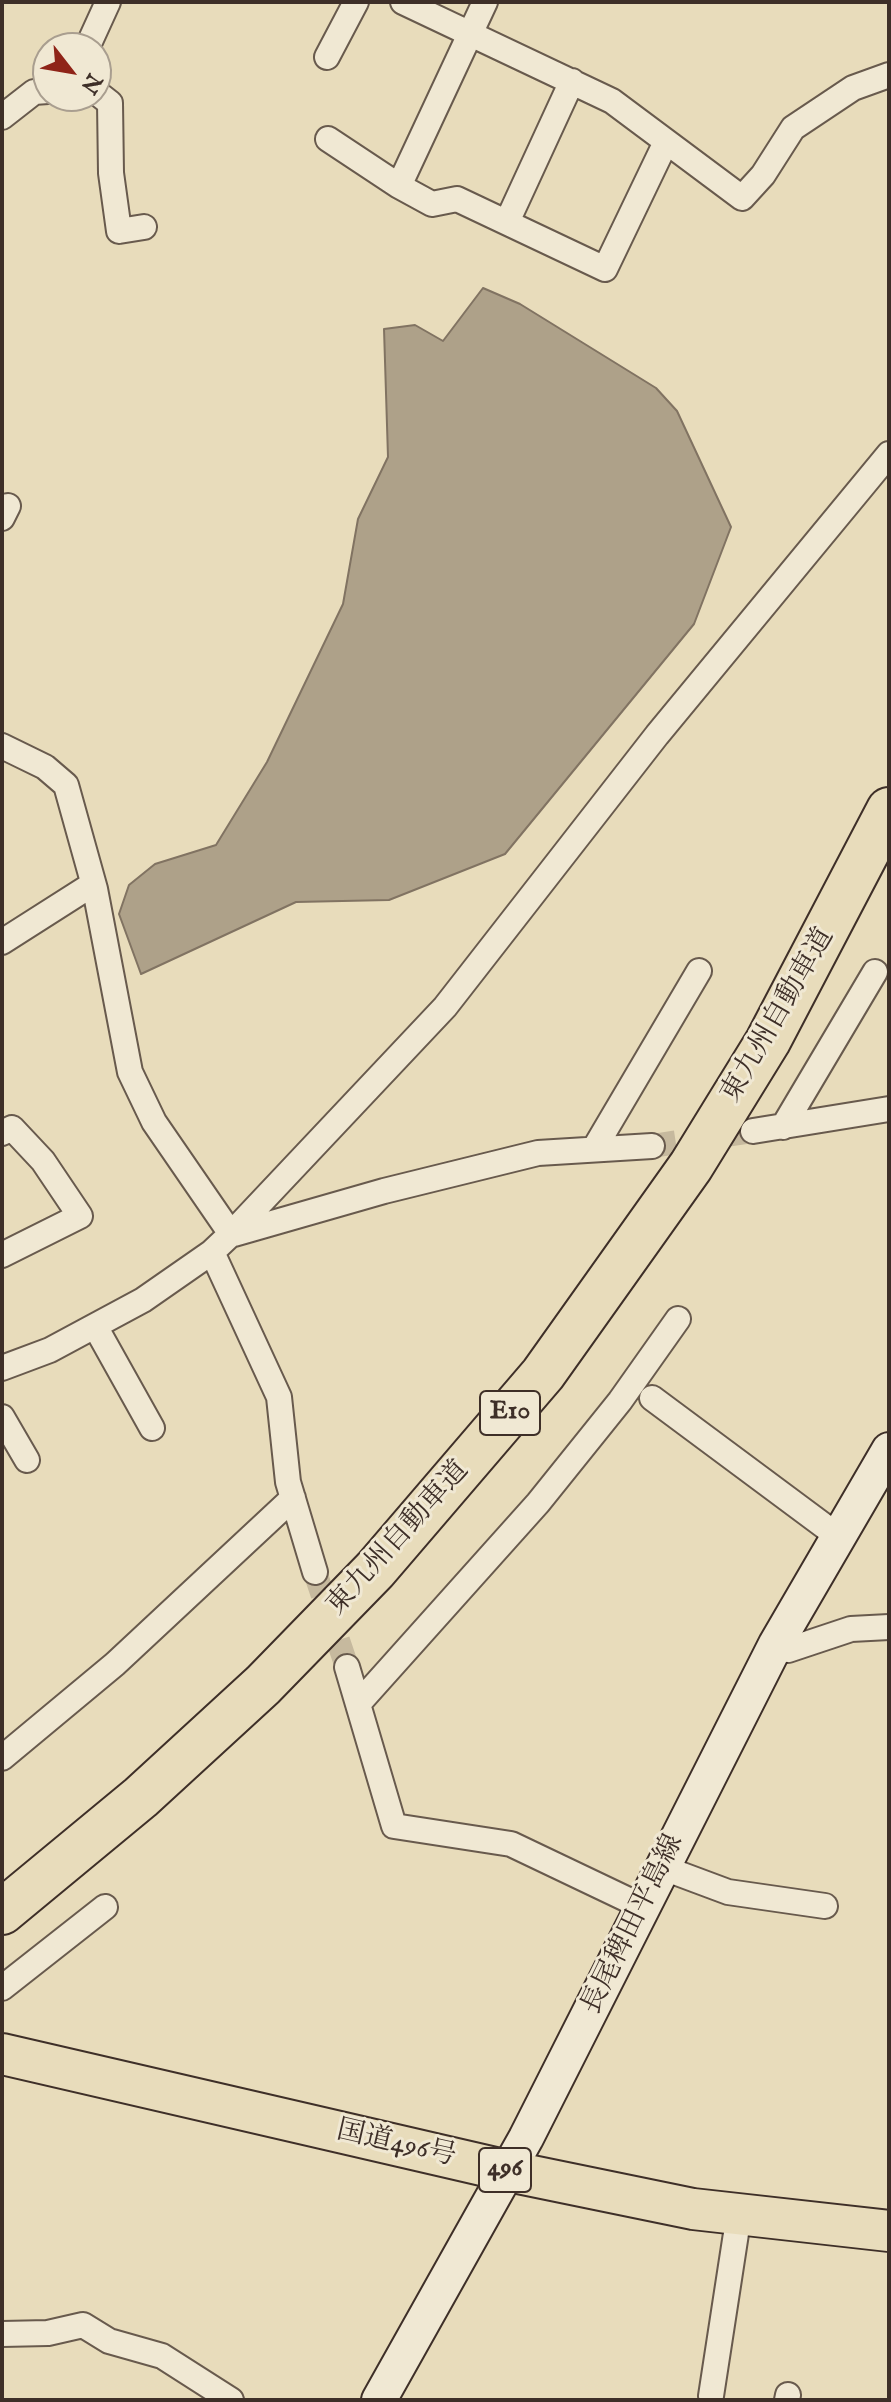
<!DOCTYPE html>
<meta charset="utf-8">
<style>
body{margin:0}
#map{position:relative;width:891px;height:2402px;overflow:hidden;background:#e8dcbb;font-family:"IM FELL English",serif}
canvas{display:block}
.frame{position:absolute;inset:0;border:4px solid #3e2f28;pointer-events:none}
.north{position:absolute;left:32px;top:32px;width:80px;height:80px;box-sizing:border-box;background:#f0e8d3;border:2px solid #a99e8f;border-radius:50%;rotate:121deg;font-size:22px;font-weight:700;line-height:32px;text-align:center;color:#3e2f28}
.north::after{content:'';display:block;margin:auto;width:28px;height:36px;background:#8f2418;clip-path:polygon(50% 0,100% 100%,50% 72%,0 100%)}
</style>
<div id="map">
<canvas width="891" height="2402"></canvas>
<div class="frame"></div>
<div class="north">N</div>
</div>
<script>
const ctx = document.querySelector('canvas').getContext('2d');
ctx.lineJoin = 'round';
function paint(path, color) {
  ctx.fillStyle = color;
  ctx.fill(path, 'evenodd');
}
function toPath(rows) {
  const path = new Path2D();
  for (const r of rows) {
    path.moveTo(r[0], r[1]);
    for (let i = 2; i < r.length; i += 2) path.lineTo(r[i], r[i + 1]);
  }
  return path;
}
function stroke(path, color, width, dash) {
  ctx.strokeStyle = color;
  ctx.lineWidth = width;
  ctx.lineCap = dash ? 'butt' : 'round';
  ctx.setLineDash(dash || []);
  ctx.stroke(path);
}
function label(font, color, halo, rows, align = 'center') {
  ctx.font = font + ' "IM FELL English","Noto Serif JP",serif';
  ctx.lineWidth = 6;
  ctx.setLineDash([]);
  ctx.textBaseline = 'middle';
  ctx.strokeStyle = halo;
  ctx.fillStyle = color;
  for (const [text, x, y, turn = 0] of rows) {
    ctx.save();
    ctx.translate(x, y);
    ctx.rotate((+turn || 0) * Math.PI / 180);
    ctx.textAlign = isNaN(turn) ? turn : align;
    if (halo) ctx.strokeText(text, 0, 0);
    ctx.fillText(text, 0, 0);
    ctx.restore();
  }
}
const water = toPath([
 [483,288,520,304,656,388,677,411,731,527,694,624,505,854,389,900,296,902,141,974,119,914,129,885,155,864,216,845,267,762,343,604,358,519,388,457,384,329,415,325,443,341,483,288]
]);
paint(water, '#aea189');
stroke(water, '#817362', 2);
stroke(toPath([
 [652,1146,753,1131],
 [315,1572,347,1667]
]), '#c6b99e', 24, [24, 12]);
const minor = toPath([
 [403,2,612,101,742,198,763,175,793,128,853,88,889,75],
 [485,2,399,186,432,204,457,199,605,269,665,144],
 [87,48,108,2],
 [327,57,356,2],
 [96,92,110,103,111,173,119,231,144,227],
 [2,117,34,92,48,91],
 [328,139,399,186],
 [507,222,572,81],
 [2,518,8,506],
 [2,746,45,767,66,785,95,889,130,1072,154,1122,231,1234],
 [2,942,93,884],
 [783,1127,875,972],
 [753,1131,889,1109],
 [2,1133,12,1128,43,1161,80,1216,2,1255],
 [594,1149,699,971],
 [234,1234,384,1191,538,1153,652,1146],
 [212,1252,279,1397,288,1482,315,1572],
 [95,1326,152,1428],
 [2,1368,50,1350,143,1300,212,1252,231,1234,445,1007,657,735,889,454],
 [652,1398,839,1537],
 [2,1417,27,1460],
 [776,1644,788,1650,851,1629,889,1627],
 [347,1667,394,1826,511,1844,641,1906],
 [358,1704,538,1503,620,1401,678,1319],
 [2,1758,115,1664,293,1498],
 [661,1867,728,1892,825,1906],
 [2,1988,105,1907],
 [2,2334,48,2333,83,2325,109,2341,162,2356,231,2400],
 [711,2396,739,2214],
 [787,2400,788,2395]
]);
const secondary = toPath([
 [379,2400,526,2138,776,1644,889,1450]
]);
const trunk = toPath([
 [2,2054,508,2171,693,2209,889,2231]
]);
const motorway = toPath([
 [2,1912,141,1797,263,1685,375,1570,543,1374,691,1166,768,1041,889,810]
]);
stroke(minor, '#685a4d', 28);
stroke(secondary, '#3e2f28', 38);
stroke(trunk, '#3e2f28', 44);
stroke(motorway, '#3e2f28', 48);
stroke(minor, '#f0e8d3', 24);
stroke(secondary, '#f0e8d3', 34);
stroke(trunk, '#e8dcbb', 40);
stroke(motorway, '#e8dcbb', 44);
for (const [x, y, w] of [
 [510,1413,60],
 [505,2170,52]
]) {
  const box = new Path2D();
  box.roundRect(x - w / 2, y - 22, w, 44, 6);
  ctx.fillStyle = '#f0e8d3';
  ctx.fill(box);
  stroke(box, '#3e2f28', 2);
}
label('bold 26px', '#3e2f28', null, [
 ["E10",510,1413],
 ["496",505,2170]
]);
label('28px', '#3e2f28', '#f0e8d3', [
 ["東九州自動車道",779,1016,-60],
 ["東九州自動車道",399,1539,-48],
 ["長尾稗田平島線",634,1925,-64],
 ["国道496号",396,2145,13]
]);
</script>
